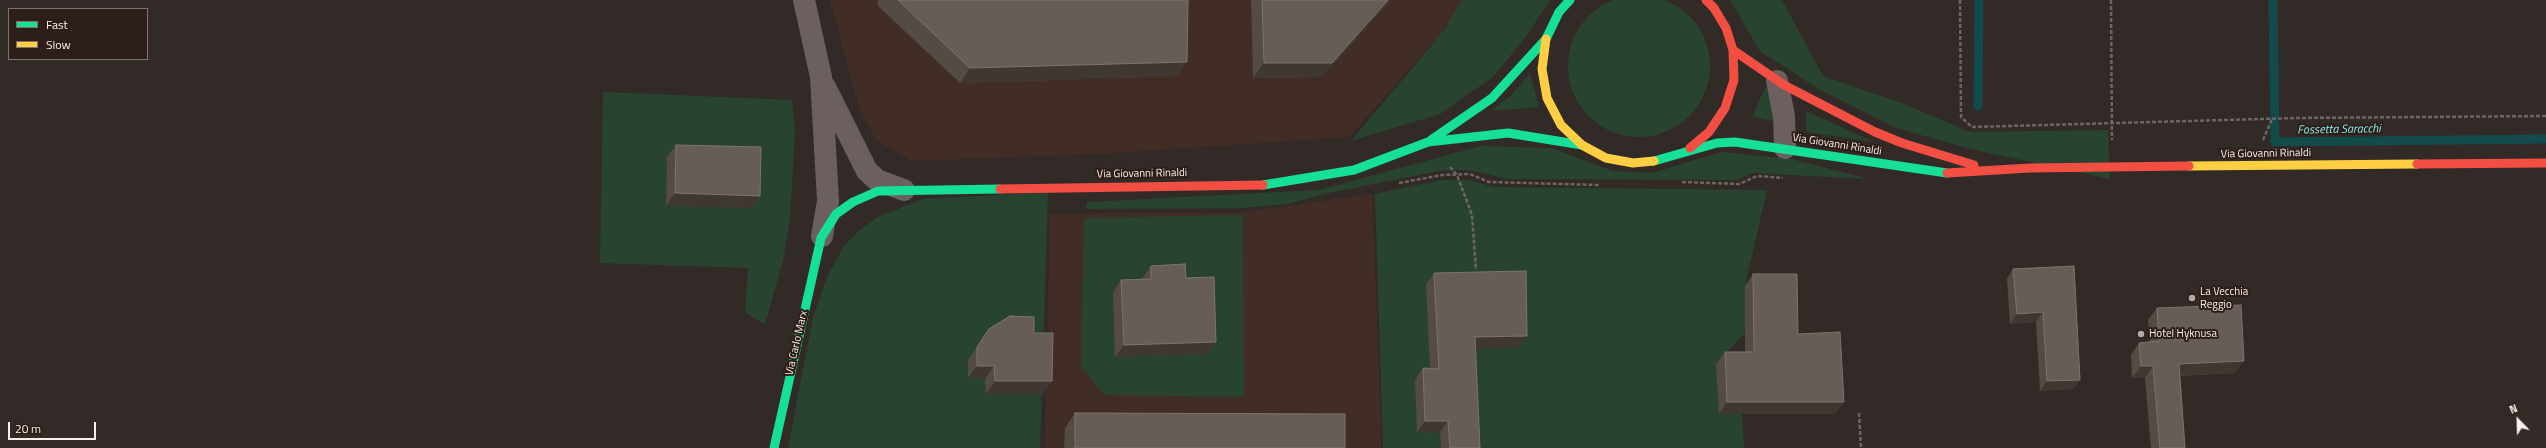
<!DOCTYPE html>
<style>
body{margin:0}
#map{position:relative;width:2546px;height:448px;overflow:hidden;background:#322a27;font-family:"Titillium Web",sans-serif}
canvas{display:block}
.legend{position:absolute;left:8px;top:8px;width:140px;height:52px;box-sizing:border-box;background:#2d1e19;border:1px solid #7f726d;margin:0;padding:5px 7px;list-style:none;font-size:12px;color:#faefeb}
.legend li{display:flex;align-items:center;gap:8px;height:20px}
.legend b{width:20px;border:1px solid #7f726d}
.north{position:absolute;left:2498px;top:400px;width:40px;height:40px;-webkit-text-stroke:3px #2d1e19;paint-order:stroke;rotate:337deg;font-size:11px;font-weight:700;line-height:16px;text-align:center;color:#faefeb}
.north::after{content:'';display:block;margin:auto;width:14px;height:18px;background:#faefeb;clip-path:polygon(50% 0,100% 100%,50% 72%,0 100%)}
.scale{position:absolute;left:8px;top:422px;width:88px;height:18px;box-sizing:border-box;border:2px solid #faefeb;border-top:0;padding-left:5px;font-size:12px;line-height:14px;white-space:nowrap;color:#faefeb;-webkit-text-stroke:3px #2d1e19;paint-order:stroke}
</style>
<div id="map">
<canvas width="2546" height="448"></canvas>
<ul class="legend">
<li><b style="height:5px;background:#16e098"></b>Fast</li>
<li><b style="height:5px;background:#ffcf43"></b>Slow</li>
</ul>
<div class="north">N</div>
<div class="scale">20 m</div>
</div>
<script>
const ctx = document.querySelector('canvas').getContext('2d');
ctx.lineJoin = 'round';
function paint(path, color) {
  ctx.fillStyle = color;
  ctx.fill(path, 'evenodd');
}
function toPath(rows) {
  const path = new Path2D();
  for (const r of rows) {
    if (r.length === 3) {
      path.moveTo(r[0] + r[2], r[1]);
      path.arc(r[0], r[1], r[2], 0, 2 * Math.PI);
      continue;
    }
    path.moveTo(r[0], r[1]);
    for (let i = 2; i < r.length; i += 2) path.lineTo(r[i], r[i + 1]);
  }
  return path;
}
function stroke(path, color, width, dash) {
  ctx.strokeStyle = color;
  ctx.lineWidth = width;
  ctx.lineCap = dash ? 'butt' : 'round';
  ctx.setLineDash(dash || []);
  ctx.stroke(path);
}
function label(font, color, halo, rows, align = 'center') {
  ctx.font = font + ' "Titillium Web",sans-serif';
  ctx.lineWidth = 4;
  ctx.setLineDash([]);
  ctx.textBaseline = 'middle';
  ctx.strokeStyle = halo;
  ctx.fillStyle = color;
  for (const [text, x, y, turn = 0] of rows) {
    ctx.save();
    ctx.translate(x, y);
    ctx.rotate((+turn || 0) * Math.PI / 180);
    ctx.textAlign = isNaN(turn) ? turn : align;
    if (halo) ctx.strokeText(text, 0, 0);
    ctx.fillText(text, 0, 0);
    ctx.restore();
  }
}
paint(toPath([
 [830,0,1461,0,1445,29,1349,137,1099,154,911,161,876,140,859,108],
 [1372,194,1382,448,1045,448,1050,214,1245,212]
]), '#422d26');
paint(toPath([
 [1639,66,71],
 [1461,0,1550,0,1527,35,1493,77,1440,114,1351,141,1445,29],
 [1730,0,1782,0,1823,76,1907,105,1970,132,2108,130,2110,179,1971,149,1896,128,1817,88,1760,51],
 [1530,73,1539,107,1490,111,1511,96],
 [1765,88,1779,89,1778,122,1752,117],
 [603,92,792,100,795,132,790,218,783,261,765,324,745,313,748,268,600,263],
 [1806,111,1874,142,1806,132],
 [1481,146,1551,148,1613,171,1652,173,1721,152,1791,159,1869,179,1752,173,1737,180,1508,179,1468,170,1439,171,1324,194,1288,204,1242,208,1086,209,1087,202,1319,190],
 [1441,180,1468,180,1494,187,1767,190,1745,286,1745,333,1716,364,1742,414,1744,448,1383,448,1375,194],
 [1048,192,1040,448,788,448,813,317,828,275,844,246,860,230,878,217,923,199],
 [1243,215,1244,397,1104,395,1081,367,1084,218]
]), '#284431');
stroke(toPath([
 [2273,0,2275,142,2546,139],
 [1978,106,1979,0]
]), '#134b4b', 9);
stroke(toPath([
 [1960,0,1961,117,1972,127,2296,118,2546,116],
 [2111,0,2112,140],
 [2263,140,2272,119],
 [1450,167,1457,175,1472,215,1476,270],
 [1682,182,1739,184,1757,176,1783,178],
 [1399,183,1442,175,1470,174,1489,182,1599,185],
 [1859,413,1861,448]
]), '#6e6463', 2.5, [4, 2]);
stroke(toPath([
 [804,0,821,77,828,201,822,236],
 [1777,81,1784,116,1785,148],
 [825,87,867,171,877,180,904,190]
]), '#6c5f60', 22);
stroke(toPath([
 [1431,140,1492,98,1546,39,1559,12,1570,0],
 [1654,161,1717,143,1735,142,1947,173],
 [1263,185,1354,170,1428,142,1508,133,1582,145],
 [774,448,821,238,836,214,853,202,878,191,1000,189]
]), '#16e098', 9);
stroke(toPath([
 [1546,39,1542,69,1547,98,1561,125,1582,145,1606,158,1633,163,1654,161],
 [2189,166,2417,164]
]), '#ffcf43', 9);
stroke(toPath([
 [1733,50,1784,85,1875,132,1902,143,1974,165],
 [1690,148,1709,132,1725,108,1734,80,1733,50,1726,28,1714,8,1706,0],
 [2417,164,2546,163],
 [1947,173,2030,168,2189,166],
 [1000,189,1263,185]
]), '#f24e42', 9);
paint(toPath([
 [878,0,1188,0,1187,62,1177,76,960,83,878,6],
 [1251,0,1391,0,1322,77,1253,78],
 [676,145,760,196,751,208,666,206,667,157],
 [1151,266,1186,278,1216,342,1207,354,1115,357,1113,293,1121,280,1142,279],
 [2074,266,2080,380,2073,389,2040,391,2036,322,2010,324,2007,279,2013,269],
 [1434,273,1519,348,1475,348,1480,448,1441,448,1440,432,1417,433,1415,380,1423,368,1430,369,1426,285],
 [1753,274,1798,334,1835,414,1719,414,1716,364,1725,352,1745,352,1745,286],
 [2157,308,2235,373,2180,376,2185,448,2151,448,2145,378,2132,378,2131,355,2139,343,2150,342,2148,320],
 [989,329,1052,381,1043,394,986,394,985,379,968,378,968,360],
 [1075,413,1345,448,1064,448,1065,428]
]), '#544b44');
paint(toPath([
 [1388,0,1391,0,1322,77,1253,78,1264,63],
 [1187,62,1177,76,960,83,970,68],
 [675,193,760,196,751,208,666,206],
 [2043,312,2036,322,2010,324,2017,314],
 [1527,336,1519,348,1467,349,1475,337],
 [1216,342,1207,354,1115,357,1124,345],
 [2244,361,2235,373,2170,376,2179,364],
 [977,366,994,366,985,379,968,378],
 [2141,366,2153,366,2145,378,2132,378],
 [2080,380,2073,389,2040,391,2047,381],
 [995,381,1052,381,1043,394,986,394],
 [1727,402,1844,402,1835,414,1719,414],
 [1425,421,1448,421,1440,432,1417,433]
]), '#3f3731');
const building = toPath([
 [898,0,1188,0,1187,62,970,68,898,0],
 [1262,0,1388,0,1332,63,1264,63,1262,0],
 [676,145,761,147,760,196,675,193,676,145],
 [1185,264,1186,278,1214,277,1216,342,1124,345,1121,280,1151,279,1151,266,1185,264],
 [2074,266,2080,380,2047,381,2043,312,2017,314,2013,269,2074,266],
 [1526,271,1527,336,1475,337,1480,448,1450,448,1448,421,1425,421,1423,368,1439,369,1434,273,1526,271],
 [1753,274,1797,274,1798,334,1840,332,1844,402,1727,402,1725,352,1754,352,1753,274],
 [2241,305,2244,361,2179,364,2185,448,2160,448,2153,366,2141,366,2139,343,2159,341,2157,308,2241,305],
 [1010,316,1034,317,1034,333,1053,333,1052,381,995,381,994,366,977,366,977,347,989,329,1010,316],
 [1075,413,1345,414,1345,448,1075,448,1075,413]
]);
paint(building, '#665d56');
stroke(building, '#7d746d', 1);
for (const [x, y, r, color] of [
 [2192,298,4,"#b4aaa6"],
 [2141,334,4,"#b4aaa6"]
]) {
  const dot = new Path2D();
  dot.arc(x, y, r, 0, 2 * Math.PI);
  ctx.fillStyle = color;
  ctx.fill(dot);
  stroke(dot, '#2d1e19', 1.5);
}
label('11px', '#faefeb', '#2d1e19', [
 ["Via Giovanni Rinaldi",1837,145,9],
 ["Via Giovanni Rinaldi",2266,154,-1],
 ["Via Giovanni Rinaldi",1142,174,-1],
 ["Via Carlo Marx",797,343,-77]
]);
label('11px', '#faefeb', '#2d1e19', [
 ["La Vecchia",2200,292],
 ["Reggio",2200,305],
 ["Hotel Hyknusa",2149,334]
], 'left');
label('italic 12px', '#8cebeb', '#2d1e19', [
 ["Fossetta Saracchi",2339,130,-1]
]);
</script>
